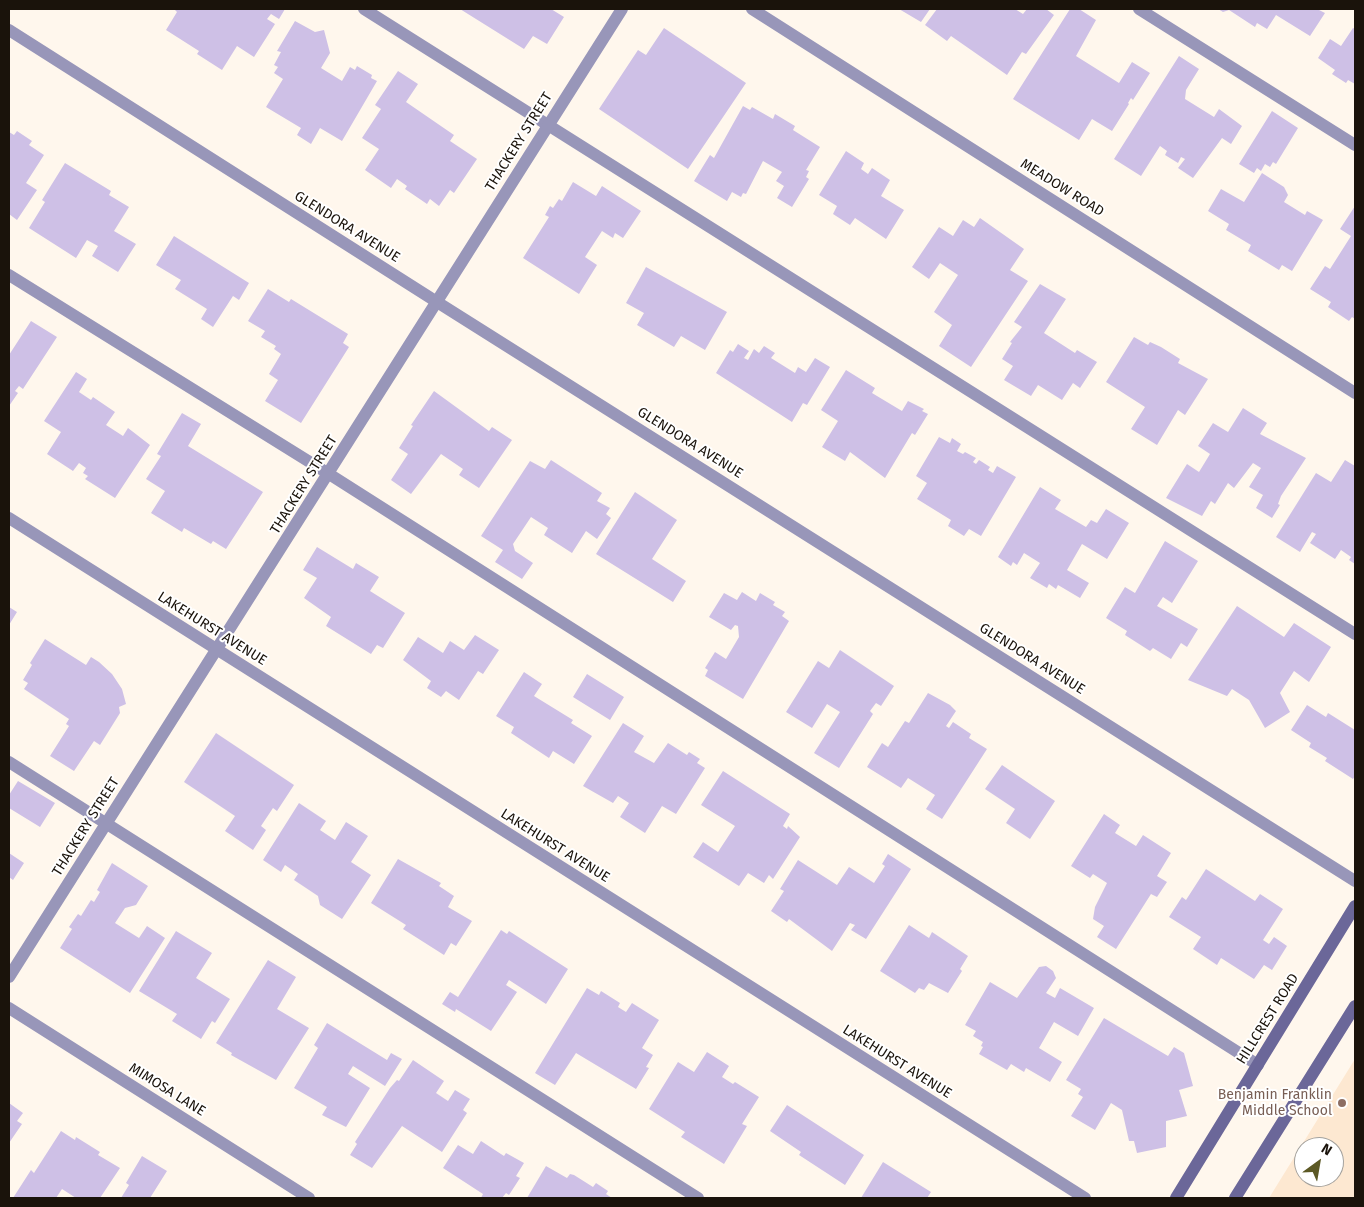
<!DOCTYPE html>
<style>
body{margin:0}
#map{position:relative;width:1364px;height:1207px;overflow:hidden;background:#fff7ed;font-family:"Fira Sans",sans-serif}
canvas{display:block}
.frame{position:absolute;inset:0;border:10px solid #1a130b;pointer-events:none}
.north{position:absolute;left:1294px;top:1137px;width:50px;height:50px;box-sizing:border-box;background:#fff;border:1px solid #a3a19d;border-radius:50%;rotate:32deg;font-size:14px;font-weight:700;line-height:20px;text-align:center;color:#1a130b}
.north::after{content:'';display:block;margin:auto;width:18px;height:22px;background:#5c5925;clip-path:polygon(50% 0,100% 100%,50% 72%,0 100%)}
</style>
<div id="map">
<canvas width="1364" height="1207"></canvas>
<div class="frame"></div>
<div class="north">N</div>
</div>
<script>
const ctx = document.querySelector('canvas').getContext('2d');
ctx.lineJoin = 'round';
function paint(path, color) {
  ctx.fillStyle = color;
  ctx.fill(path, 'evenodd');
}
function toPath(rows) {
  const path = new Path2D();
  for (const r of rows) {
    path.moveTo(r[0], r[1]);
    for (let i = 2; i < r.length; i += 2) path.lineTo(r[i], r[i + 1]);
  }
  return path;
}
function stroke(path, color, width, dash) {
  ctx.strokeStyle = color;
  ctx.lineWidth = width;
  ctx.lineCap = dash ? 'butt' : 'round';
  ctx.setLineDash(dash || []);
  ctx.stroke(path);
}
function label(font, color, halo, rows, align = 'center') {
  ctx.font = font + ' "Fira Sans",sans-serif';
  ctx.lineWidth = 4;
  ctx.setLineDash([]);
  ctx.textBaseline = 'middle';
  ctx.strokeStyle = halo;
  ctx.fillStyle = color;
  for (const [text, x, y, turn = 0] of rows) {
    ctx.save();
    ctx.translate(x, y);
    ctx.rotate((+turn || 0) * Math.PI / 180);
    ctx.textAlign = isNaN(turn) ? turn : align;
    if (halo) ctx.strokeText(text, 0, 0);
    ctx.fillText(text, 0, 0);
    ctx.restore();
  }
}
paint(toPath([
 [1355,1059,1355,1198,1269,1198],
 [1304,1147,1334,1147,1334,1177,1304,1177]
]), '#fde8d1');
paint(toPath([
 [176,9,285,9,279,19,271,14,267,19,275,24,254,57,237,46,222,70,197,54,199,51,166,30,177,12,175,10],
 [460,9,551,9,564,17,547,44,533,36,524,49],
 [899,9,930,9,921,22],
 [937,9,1015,9,1023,14,1027,9,1046,9,1054,15,1026,54,1022,52,1007,75,951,36,947,41,925,25],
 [1070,9,1079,9,1096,20,1076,56,1119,83,1132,62,1150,73,1133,100,1131,98,1128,103,1129,104,1112,131,1092,119,1079,140,1013,99],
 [1218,9,1317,9,1325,13,1310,36,1276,15,1267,29,1257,23,1255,27,1229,10,1223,12],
 [295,21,315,32,324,30,330,53,321,68,342,81,350,67,355,70,357,66,372,75,371,78,377,81,342,141,320,128,311,144,297,135,301,128,266,107,283,79,274,73,278,67,274,65,281,52,277,51],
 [664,28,746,83,688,169,599,109,638,50,646,55],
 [1353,28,1355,29,1355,84,1348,80,1346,83,1332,74,1335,70,1318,58,1330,39,1341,46],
 [1179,56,1199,69,1186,90,1185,99,1214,117,1219,109,1242,126,1231,144,1222,138,1193,178,1178,168,1185,159,1181,157,1178,163,1165,155,1167,151,1160,146,1141,176,1114,159],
 [398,71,418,84,406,102,454,135,450,141,477,159,454,193,450,190,439,206,430,199,427,204,405,189,407,186,397,179,391,188,365,170,379,149,362,138,381,109,375,105],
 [743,106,750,110,752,107,773,119,775,114,795,126,793,130,820,147,806,170,809,171,806,177,809,179,792,207,777,198,784,186,776,181,782,172,763,161,746,194,743,193,741,197,732,192,727,201,694,181,710,155,714,158],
 [1272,111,1298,128,1276,164,1273,162,1270,167,1265,164,1261,171,1257,168,1254,173,1239,164],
 [17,131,32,141,29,145,44,155,26,183,37,190,17,220,9,214,9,132,14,135],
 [846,151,864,163,861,169,868,174,872,168,890,180,881,196,904,210,886,239,855,218,850,225,833,214,837,206,819,195],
 [65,163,111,191,109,195,129,207,114,231,136,244,118,272,92,256,98,246,87,240,76,258,29,228,45,202,42,200],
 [1262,173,1284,187,1288,195,1284,202,1305,215,1307,211,1323,220,1292,271,1282,265,1279,270,1248,251,1251,245,1226,230,1229,224,1208,211,1221,189,1244,202],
 [573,182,596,196,602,186,641,211,623,238,615,233,613,238,602,231,585,257,597,265,579,294,523,258,549,217,545,215,550,206,553,208,559,199,562,201],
 [1355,206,1355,319,1352,317,1349,321,1328,307,1331,302,1310,289,1325,266,1330,269,1351,236,1340,229],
 [980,218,1024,249,1010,270,1028,281,971,367,939,346,952,325,934,312,958,275,940,263,929,279,912,267,939,227,953,236,963,220,974,227],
 [174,236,249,283,239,300,233,296,213,327,201,319,207,309,175,289,181,280,156,265],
 [646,267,727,312,705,350,681,336,674,347,637,325,644,313,626,303],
 [1040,284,1066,299,1044,333,1075,353,1077,350,1097,362,1080,388,1073,383,1062,400,1038,385,1031,396,1004,380,1013,366,1002,359,1012,343,1010,342,1022,327,1014,322],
 [268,289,289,302,291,299,348,334,343,343,349,347,301,423,265,401,278,380,269,374,281,354,274,349,276,346,261,337,265,331,248,321],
 [31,321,57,337,23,389,19,386,15,391,18,393,9,406,9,355],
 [1134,337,1148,345,1150,342,1161,347,1180,359,1178,363,1208,379,1185,415,1178,410,1157,445,1131,429,1145,407,1106,382],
 [738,344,749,351,744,358,748,360,754,349,759,353,764,346,775,353,771,358,795,373,798,367,806,372,815,358,830,367,807,405,803,403,792,422,716,373,730,350,733,352],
 [846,370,875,388,872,393,902,411,908,401,924,409,922,411,928,414,915,435,912,433,885,478,850,452,845,461,822,447,838,421,821,410],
 [76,372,87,379,79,392,91,400,93,397,115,412,106,425,123,436,128,428,150,445,115,498,85,479,88,476,83,473,86,468,79,463,73,471,47,454,61,432,44,421],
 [434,391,489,431,492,427,512,440,479,488,459,475,463,469,441,454,411,494,391,480,408,454,399,448,413,426,411,425],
 [1243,408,1267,423,1260,434,1306,458,1281,496,1278,504,1280,505,1272,518,1256,508,1263,495,1249,487,1261,468,1253,463,1234,488,1228,483,1215,504,1211,501,1202,516,1166,498,1187,464,1199,472,1210,454,1198,446,1213,423,1228,432],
 [182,413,201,424,188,446,263,492,226,549,213,541,211,544,184,528,182,532,151,513,165,491,146,479,161,456,157,454],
 [939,437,950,443,952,438,961,444,957,451,963,454,965,452,976,458,973,462,976,464,979,460,990,467,988,470,993,473,997,466,1016,477,981,536,969,529,964,536,948,526,951,520,917,499,927,483,916,476],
 [551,460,602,493,597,501,610,508,606,514,611,518,597,539,586,531,572,553,544,535,548,528,531,517,513,544,515,551,533,563,522,579,495,562,503,550,481,536,530,461,545,469],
 [1345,460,1355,466,1355,564,1349,560,1351,557,1341,550,1335,559,1310,543,1316,534,1312,532,1300,552,1276,537,1316,473,1331,482],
 [1040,487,1061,500,1055,509,1086,527,1091,520,1097,523,1106,509,1129,523,1107,559,1082,544,1067,570,1089,583,1080,598,1058,585,1056,589,1049,584,1047,588,1030,578,1040,563,1024,553,1017,565,1013,562,1011,566,998,557],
 [635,492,677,520,652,559,686,581,673,602,596,554],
 [1165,541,1198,561,1172,603,1163,597,1157,606,1198,629,1187,647,1181,643,1171,659,1153,648,1150,651,1125,635,1127,631,1106,618,1125,587,1135,593],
 [317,547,353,569,356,563,379,577,370,591,405,613,383,648,377,645,371,654,326,626,331,617,304,598,317,578,303,570],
 [742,592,756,601,760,593,775,602,773,605,785,612,782,616,789,621,743,699,705,676,708,670,705,668,715,652,726,659,739,637,738,626,735,625,731,630,709,617,724,593,737,600],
 [1237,606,1284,637,1294,623,1331,647,1309,682,1294,671,1280,693,1290,712,1265,728,1249,700,1232,689,1227,696,1188,680],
 [9,607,17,612,9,625],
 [475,635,499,650,483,674,478,671,459,700,446,691,441,697,427,688,431,681,403,660,418,637,443,653,450,641,464,650],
 [45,639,86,665,91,657,99,662,112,674,122,689,126,704,119,707,120,713,100,745,94,741,74,771,50,756,69,726,66,724,69,719,24,689,28,683,23,680,32,665,30,663],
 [840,650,894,686,881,706,876,703,870,711,873,714,839,768,814,753,840,712,827,704,812,728,786,712,818,661,829,668],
 [524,672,542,684,534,696,573,720,571,723,592,736,574,764,553,751,549,758,511,733,514,727,496,716],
 [587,674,624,697,610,720,573,697],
 [928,693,950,705,956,711,946,726,949,728,953,722,971,734,969,738,987,749,942,819,926,809,935,795,908,778,901,788,867,767,882,743,888,747,905,721,909,723],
 [1307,705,1326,717,1328,713,1355,730,1355,776,1353,779,1325,761,1327,758,1309,747,1311,743,1291,730],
 [623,723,644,736,634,752,654,763,668,743,687,755,689,752,700,759,697,763,705,768,676,814,662,806,645,833,620,817,629,803,618,796,613,803,583,786],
 [216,733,294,785,277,811,273,808,261,826,266,830,253,850,225,831,235,816,184,782],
 [1002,765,1055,801,1030,839,1006,823,1015,809,985,789],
 [723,771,790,814,783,826,787,829,788,826,800,837,773,879,769,875,764,883,748,873,739,886,693,857,703,842,718,852,735,826,701,805],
 [18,781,55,803,40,827,9,808,9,795],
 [299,803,326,821,320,830,335,840,346,822,368,836,351,862,371,875,342,919,320,905,318,896,294,880,298,874,285,865,281,872,263,860],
 [1104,814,1120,825,1115,833,1136,846,1143,835,1171,853,1157,876,1167,882,1157,897,1151,894,1116,949,1097,937,1104,926,1093,919,1095,907,1107,883,1093,874,1090,878,1071,866],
 [9,853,24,863,13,880,9,877],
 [888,854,911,869,866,939,851,930,855,925,850,923,832,951,789,919,787,922,771,911,784,891,780,889,798,860,837,885,849,867,874,883,885,866,882,864],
 [398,859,441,883,439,886,454,896,448,907,472,921,456,946,451,943,444,955,403,929,406,925,371,903],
 [112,863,148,886,136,905,125,908,115,923,139,938,147,926,165,938,130,993,60,948,72,929,69,927,78,914,81,916,91,900,94,902,100,892,97,890],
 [1206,869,1255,901,1260,894,1283,909,1263,940,1269,944,1274,937,1287,946,1272,970,1264,965,1254,979,1221,958,1217,965,1193,949,1201,937,1169,917,1182,897,1186,900],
 [909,925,929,938,932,932,968,956,960,969,962,971,948,993,929,983,924,990,919,988,915,993,880,971],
 [501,930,507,934,509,931,568,969,546,1004,509,980,506,985,517,992,491,1031,456,1009,455,1012,442,1004,450,992,458,997],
 [176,931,212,953,196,978,230,999,215,1023,212,1021,201,1039,172,1021,177,1014,139,991],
 [268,960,296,977,277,1009,309,1028,276,1080,231,1055,232,1053,216,1043],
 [1046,966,1053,971,1056,978,1046,993,1055,998,1060,988,1094,1008,1078,1036,1054,1022,1039,1048,1062,1062,1050,1082,1026,1068,1024,1072,1011,1064,1007,1070,979,1054,983,1047,981,1046,983,1042,973,1036,976,1031,965,1025,990,982,1017,998,1039,967],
 [587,988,599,995,601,991,620,1003,618,1007,626,1012,632,1003,659,1020,642,1048,653,1055,646,1067,649,1068,636,1089,576,1053,555,1085,535,1073],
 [1104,1018,1168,1056,1174,1047,1184,1053,1193,1086,1179,1090,1187,1116,1166,1121,1166,1147,1137,1153,1134,1141,1129,1141,1122,1110,1111,1103,1095,1130,1071,1116,1083,1097,1078,1094,1081,1089,1066,1080],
 [327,1023,387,1060,391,1053,402,1059,385,1086,353,1066,348,1074,370,1088,346,1127,322,1115,327,1107,294,1088,318,1048,314,1045],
 [707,1052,729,1066,722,1077,733,1084,735,1082,759,1097,742,1124,747,1126,724,1164,681,1137,685,1132,649,1109,678,1062,694,1072],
 [413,1060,444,1081,436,1093,448,1101,455,1090,470,1099,463,1110,467,1113,442,1152,402,1126,372,1168,350,1155,357,1144,355,1142,390,1088,397,1080,399,1081],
 [9,1103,23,1113,17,1121,22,1124,9,1143],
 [787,1105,864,1155,845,1185,799,1155,801,1152,770,1131],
 [61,1131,75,1140,76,1137,100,1152,98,1155,120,1168,100,1198,76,1198,62,1189,56,1198,13,1198,31,1170,34,1173],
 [481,1141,504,1156,506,1153,524,1163,516,1176,520,1178,509,1195,506,1193,502,1198,481,1198,483,1194,443,1168,458,1145,473,1154],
 [142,1156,167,1171,150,1198,121,1198,129,1185,126,1183],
 [883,1162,931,1192,927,1198,861,1198],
 [546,1166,567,1178,570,1174,574,1175,593,1187,596,1183,608,1191,606,1194,612,1198,527,1198]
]), '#cec0e6');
stroke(toPath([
 [364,9,1355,634],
 [1139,9,1355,145],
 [9,275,329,474,1258,1065],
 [9,762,698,1198]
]), '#9896b9', 12);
stroke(toPath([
 [9,30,437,302,1355,881],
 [9,518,1085,1198],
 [9,1008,309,1198]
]), '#9896b9', 12);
stroke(toPath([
 [752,9,1355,393],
 [9,977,622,9]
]), '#9896b9', 12);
stroke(toPath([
 [1176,1198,1355,906],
 [1235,1198,1355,1006]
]), '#6b6799', 12);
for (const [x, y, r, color] of [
 [1342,1103,5,"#8d6e63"]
]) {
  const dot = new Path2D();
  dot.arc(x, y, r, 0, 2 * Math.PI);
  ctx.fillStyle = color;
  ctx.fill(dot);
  stroke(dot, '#fff', 2);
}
label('14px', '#1a130b', '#fff', [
 ["THACKERY STREET",519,142,-58],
 ["MEADOW ROAD",1062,188,32],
 ["GLENDORA AVENUE",347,227,32],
 ["GLENDORA AVENUE",690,443,32],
 ["THACKERY STREET",304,485,-58],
 ["LAKEHURST AVENUE",212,629,32],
 ["GLENDORA AVENUE",1032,659,32],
 ["THACKERY STREET",86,827,-58],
 ["LAKEHURST AVENUE",555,846,32],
 ["HILLCREST ROAD",1268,1019,-58],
 ["LAKEHURST AVENUE",897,1062,32],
 ["MIMOSA LANE",167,1090,32]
]);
label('14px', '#785e54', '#fff', [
 ["Benjamin Franklin",1332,1095],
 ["Middle School",1332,1111]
], 'right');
</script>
